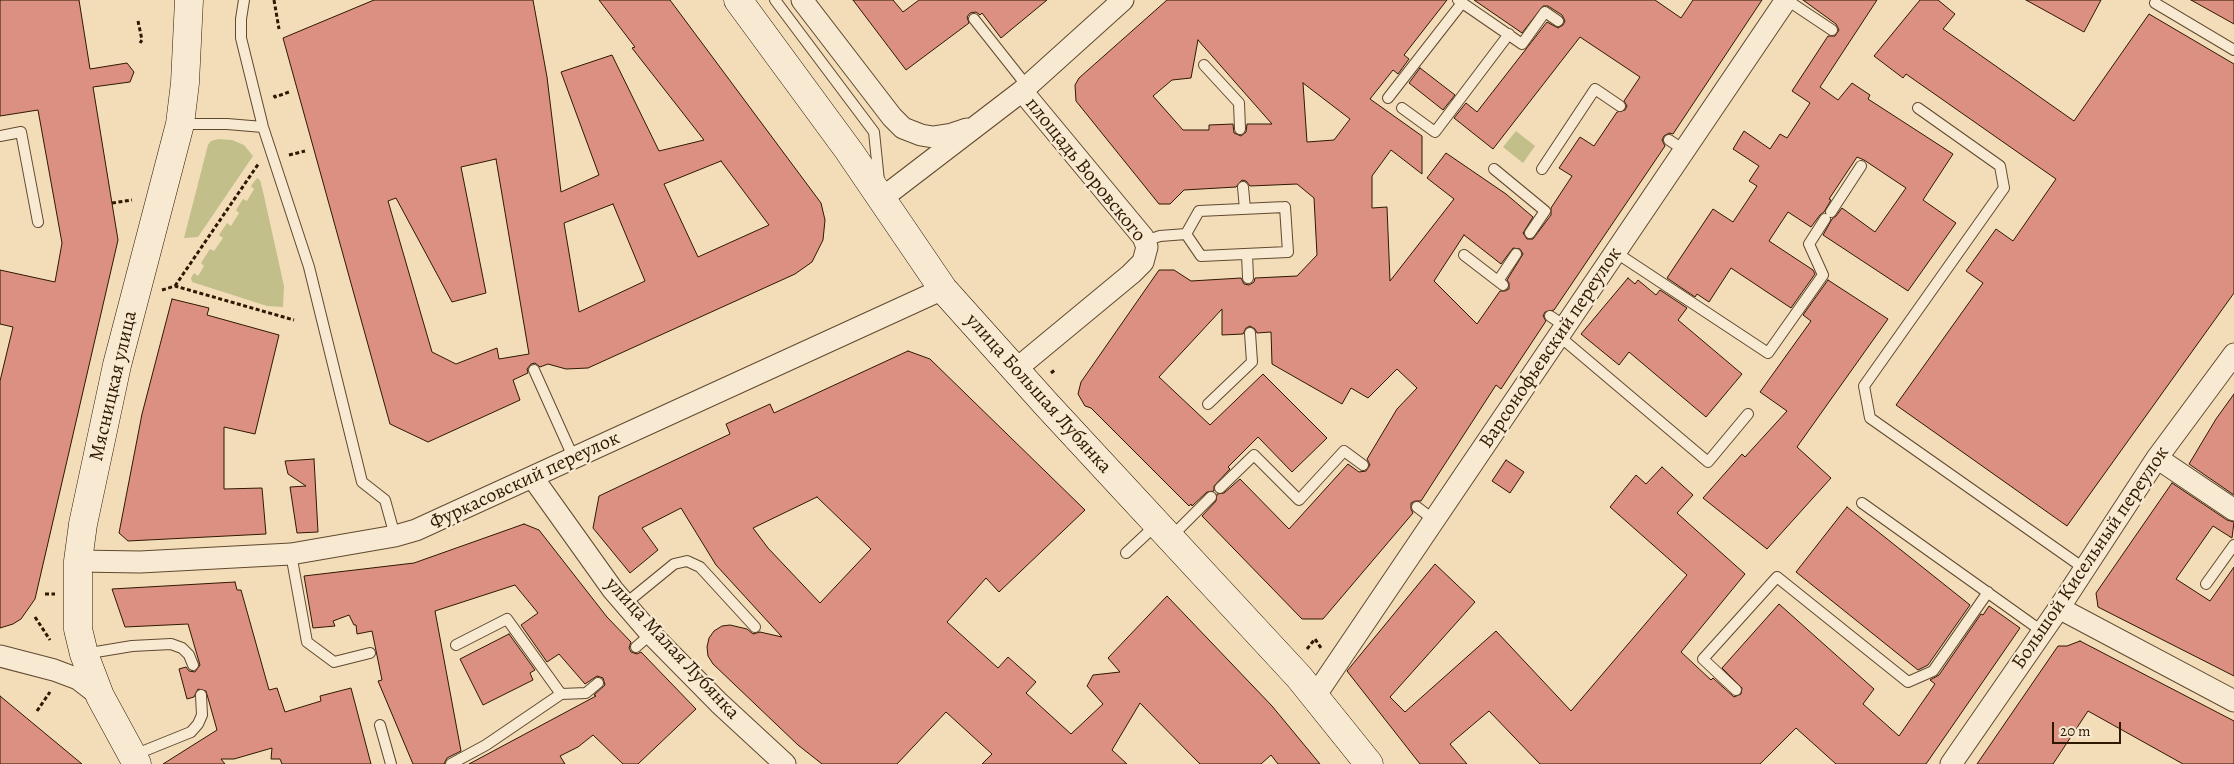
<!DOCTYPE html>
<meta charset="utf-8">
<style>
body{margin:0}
#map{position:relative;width:2234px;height:764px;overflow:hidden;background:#f3ddb9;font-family:Alegreya,serif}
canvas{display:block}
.scale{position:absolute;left:2052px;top:722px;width:69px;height:22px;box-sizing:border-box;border:2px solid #2f1800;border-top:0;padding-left:6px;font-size:15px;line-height:18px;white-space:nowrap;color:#2f1800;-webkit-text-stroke:4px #f7e9d2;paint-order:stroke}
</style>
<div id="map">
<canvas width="2234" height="764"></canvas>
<div class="scale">20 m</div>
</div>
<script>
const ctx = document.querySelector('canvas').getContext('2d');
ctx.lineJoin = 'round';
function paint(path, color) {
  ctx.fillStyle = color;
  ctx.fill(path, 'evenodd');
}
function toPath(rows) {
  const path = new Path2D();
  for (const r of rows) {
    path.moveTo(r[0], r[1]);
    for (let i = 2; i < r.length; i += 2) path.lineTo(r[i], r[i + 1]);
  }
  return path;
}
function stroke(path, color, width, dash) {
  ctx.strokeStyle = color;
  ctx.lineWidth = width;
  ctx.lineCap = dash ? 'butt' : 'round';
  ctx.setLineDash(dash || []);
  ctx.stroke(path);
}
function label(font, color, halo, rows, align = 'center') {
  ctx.font = font + ' Alegreya,serif';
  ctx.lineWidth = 4.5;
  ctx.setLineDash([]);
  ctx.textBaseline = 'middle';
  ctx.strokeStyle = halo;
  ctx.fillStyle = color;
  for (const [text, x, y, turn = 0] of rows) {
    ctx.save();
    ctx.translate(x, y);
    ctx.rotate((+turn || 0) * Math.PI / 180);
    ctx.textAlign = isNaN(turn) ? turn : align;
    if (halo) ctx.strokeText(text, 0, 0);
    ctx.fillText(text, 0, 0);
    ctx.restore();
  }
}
paint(toPath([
 [1516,131,1535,146,1523,163,1503,147],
 [218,139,232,140,244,145,253,156,198,237,184,238,208,145,211,141],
 [257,178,260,180,264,196,284,286,283,307,267,306,192,282,191,278,194,273,198,276,204,266,201,263,210,249,214,251,223,238,219,235,227,223,231,226,239,213,236,210,243,199,247,201,254,189,251,186]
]), '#c2bf8a');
const building = toPath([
 [0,0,79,0,90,69,127,63,134,72,130,82,93,87,118,240,35,599,21,619,13,624,0,628,0,381,13,327,0,324,0,270,55,282,62,243,38,110,0,116,0,0],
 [374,0,533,0,547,77,561,192,599,175,561,72,612,55,659,151,704,140,632,48,635,47,599,0,670,0,821,203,825,220,823,240,812,262,795,274,588,368,566,369,548,364,540,367,535,363,531,364,527,369,528,373,513,380,520,400,428,442,390,424,283,38,374,0],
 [496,159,529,354,499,359,497,348,456,364,432,352,388,201,396,198,452,302,486,293,461,167,496,159],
 [721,161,769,225,698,257,664,184,721,161],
 [613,204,645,281,579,312,564,223,613,204],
 [853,0,893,0,903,12,919,0,1047,0,1001,38,982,13,980,15,976,12,970,13,967,17,969,23,906,70,853,0],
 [1167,0,1447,0,1404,55,1409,59,1398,74,1393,70,1370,99,1422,136,1422,174,1391,150,1372,176,1372,208,1387,207,1390,281,1454,199,1427,178,1446,153,1506,194,1533,217,1523,233,1527,239,1533,239,1551,215,1551,208,1572,176,1559,168,1580,137,1594,146,1617,112,1625,110,1627,106,1624,101,1640,77,1580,37,1493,149,1454,118,1466,103,1477,112,1547,22,1558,28,1563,25,1565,21,1562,15,1548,6,1543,6,1522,33,1474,0,1655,0,1681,18,1693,0,1762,0,1673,134,1669,133,1664,136,1662,140,1665,146,1554,310,1545,312,1543,316,1546,321,1501,389,1496,385,1421,501,1415,501,1411,503,1411,509,1413,513,1323,619,1302,619,1202,516,1216,501,1217,494,1224,493,1240,479,1289,529,1348,464,1359,472,1366,471,1370,465,1367,459,1397,409,1417,388,1397,369,1368,398,1351,388,1342,404,1272,364,1271,332,1257,333,1255,329,1250,326,1246,328,1243,334,1222,335,1222,309,1159,377,1210,425,1263,374,1327,438,1292,472,1258,437,1228,467,1230,469,1214,486,1214,491,1207,492,1192,506,1191,504,1189,506,1091,408,1085,406,1078,394,1081,382,1159,270,1174,270,1191,281,1241,278,1244,284,1249,285,1254,282,1255,278,1297,276,1317,255,1314,198,1297,184,1250,186,1246,181,1242,180,1236,187,1184,190,1170,204,1159,204,1076,101,1075,85,1079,78,1167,0],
 [1198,40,1272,124,1247,124,1246,132,1241,136,1234,133,1233,124,1209,125,1209,130,1183,130,1153,96,1172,80,1191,78,1198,40],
 [1303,83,1350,119,1334,140,1307,142,1303,83],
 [1464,235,1501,264,1513,248,1520,249,1523,254,1507,280,1509,283,1509,289,1505,291,1500,291,1477,324,1434,281,1464,235],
 [1803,0,1877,0,1820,87,1838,100,1852,83,1870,95,1868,99,1953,154,1923,200,1956,223,1908,291,1823,235,1832,219,1836,216,1842,208,1875,232,1906,188,1864,160,1857,157,1829,199,1831,200,1824,212,1820,215,1811,227,1788,212,1769,241,1813,270,1815,274,1791,308,1731,268,1709,302,1697,294,1695,297,1667,278,1713,209,1733,222,1757,186,1749,181,1759,166,1733,149,1744,131,1770,149,1780,134,1787,138,1810,103,1792,91,1828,36,1835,36,1839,30,1836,24,1803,0],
 [1920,0,1938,0,1955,14,1943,29,2074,121,2149,14,2234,64,2234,293,2067,526,1896,405,1983,283,1966,271,1996,229,2013,241,2056,179,1906,74,1903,78,1874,56,1920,0],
 [2026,0,2101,0,2084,32,2026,0],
 [2191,0,2234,0,2234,24,2191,0],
 [1420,68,1455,95,1443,110,1409,83,1420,68],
 [1628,278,1635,284,1638,280,1656,295,1660,290,1687,308,1678,320,1742,374,1706,417,1629,352,1619,365,1581,334,1628,278],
 [1828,280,1888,319,1797,447,1831,478,1767,549,1703,498,1742,454,1745,457,1787,411,1760,392,1811,321,1803,315,1828,280],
 [172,299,209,308,207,315,279,335,255,434,224,427,224,489,262,488,266,534,128,541,119,533,142,414,172,299],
 [908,351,930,359,1085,510,999,592,986,578,947,622,998,668,1008,657,1036,682,1026,693,1071,734,1103,704,1087,686,1093,675,1120,672,1108,658,1167,596,1272,706,1320,764,1278,764,1271,755,1261,764,1200,764,1140,703,1112,750,1127,764,982,764,992,754,946,712,897,764,822,764,798,745,713,664,708,656,707,647,709,638,714,631,722,626,730,625,747,629,753,634,760,632,782,637,716,565,681,508,642,528,658,550,630,573,593,528,599,496,730,434,726,424,770,404,774,413,908,351],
 [817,497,871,549,820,603,768,548,753,528,817,497],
 [2234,394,2234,495,2189,464,2216,419,2234,394],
 [314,459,318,532,297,533,290,487,306,486,288,474,285,461,314,459],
 [1506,460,1524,472,1510,493,1492,481,1506,460],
 [1662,467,1693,495,1677,513,1745,574,1681,652,1711,680,1713,678,1734,697,1741,694,1742,688,1722,668,1779,604,1874,689,1863,704,1899,736,1935,684,1930,680,1939,675,1981,614,1983,615,1989,606,2020,628,1926,764,1836,764,1796,728,1760,764,1540,764,1489,711,1450,744,1467,764,1420,764,1347,671,1435,564,1475,602,1390,697,1405,712,1496,631,1571,711,1687,575,1610,507,1636,475,1646,484,1662,467],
 [2172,483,2227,520,2234,522,2232,538,2213,526,2176,579,2210,601,2234,567,2234,676,2098,607,2096,593,2172,483],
 [1847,507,1970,605,1928,665,1918,670,1796,572,1847,507],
 [524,524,539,530,607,617,631,642,629,648,631,652,637,654,641,652,696,709,638,764,623,764,593,735,578,747,560,756,565,764,469,764,596,696,594,695,605,685,603,678,597,676,585,684,559,654,547,662,521,625,538,613,515,585,435,611,461,751,447,758,444,764,413,764,378,681,382,680,372,631,357,634,356,625,354,625,349,615,333,621,335,626,313,628,304,576,414,563,524,524],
 [235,582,237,590,241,590,269,690,277,688,285,712,321,701,320,696,351,688,371,764,282,764,280,759,271,759,272,748,234,759,221,759,225,764,163,764,217,730,206,691,198,689,194,697,187,699,179,669,186,667,189,671,195,672,200,665,188,624,125,627,112,589,235,582],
 [509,634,535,670,530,673,533,680,483,705,460,659,509,634],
 [2080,641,2234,721,2234,764,2183,764,2088,711,2053,764,1977,764,2058,646,2067,646,2080,641],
 [0,696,82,764,0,764,0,696]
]);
paint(building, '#dc9081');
stroke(building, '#2f1800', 1);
const service = toPath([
 [244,0,241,19,241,38,263,127,309,267,362,482,385,500,395,536],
 [775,0,874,132,879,181],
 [1458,0,1522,44,1545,12,1558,21],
 [1787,0,1832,30],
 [2155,3,2234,50],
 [974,19,1027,86],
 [1204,65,1239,103,1240,129],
 [1388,98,1462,3],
 [1402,108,1435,132,1509,34],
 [1918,108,2000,166,2004,188,1864,386,1870,418,2085,569],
 [182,124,227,124,263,127],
 [0,136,21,132,38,222],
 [1669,140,1684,150],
 [1494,169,1545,211,1530,233],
 [1542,169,1595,89,1620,106],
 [1243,187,1245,209],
 [1285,207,1288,252,1201,256,1186,234,1199,211,1285,207],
 [1831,212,1861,166],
 [1145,241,1160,236,1186,234],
 [1615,252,1768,353,1823,275,1809,244,1825,219],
 [1247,254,1248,278],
 [1464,255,1503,285],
 [1498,281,1516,254],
 [1550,316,1565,326],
 [1559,336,1708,462,1748,414],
 [534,370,574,459],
 [1208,404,1252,362,1250,333],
 [1220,488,1254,455,1299,500,1344,451,1363,465],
 [1862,503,2043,632],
 [1417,507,1434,520],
 [1171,537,1211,497],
 [1126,553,1156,525],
 [291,554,307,642,334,662,370,653],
 [2206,584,2234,545],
 [625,604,674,564,687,561,700,567,755,627],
 [456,645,507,619,561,694],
 [636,647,651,634],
 [84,654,132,646,171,644,182,648,189,655,193,665],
 [1736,690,1703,659,1777,577,1908,682,1933,671,1988,592],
 [380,725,391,764],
 [134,755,191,732,198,724,202,715,201,695],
 [451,764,486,745,561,694,586,693,598,683]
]);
const minor = toPath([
 [802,0,892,117,903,128,921,135,933,137,952,134,967,129],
 [881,199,1022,91,1123,0],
 [1015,370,1131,274,1143,262,1147,247,1143,237,1022,91],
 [2157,458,2234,510],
 [533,478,613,590,651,634,719,703,785,764],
 [78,561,140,562,291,554,395,536,416,530,943,289],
 [2059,608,2234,701],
 [0,656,54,670,78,679,100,696],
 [1315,696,1786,0],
 [1951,764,2059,608,2157,458,2234,354]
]);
const secondary = toPath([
 [738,0,849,151,943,289,1047,405,1299,677,1369,764],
 [137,764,100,696,84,654,78,629,78,561,83,524,117,365,180,124,185,83,189,0]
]);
stroke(service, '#60492e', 12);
stroke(minor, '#60492e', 23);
stroke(secondary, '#2f1800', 29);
stroke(toPath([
 [274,0,279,29],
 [138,21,142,40,140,43],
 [274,95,275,97,289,92],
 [289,155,305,151],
 [112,203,132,200],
 [175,286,259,163],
 [162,290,175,286,294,320],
 [1051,373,1056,369],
 [45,594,55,594],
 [35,617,50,640],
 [1307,649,1315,639,1321,648],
 [37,711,50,692]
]), '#2f1800', 3, [4, 2.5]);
stroke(service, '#f7e9d2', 10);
stroke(minor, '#f7e9d2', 21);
stroke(secondary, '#f7e9d2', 28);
label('20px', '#2f1800', '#f7e9d2', [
 ["площадь Воровского",1085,170,51],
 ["Варсонофьевский переулок",1551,348,-56],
 ["Мясницкая улица",114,386,-77],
 ["улица Большая Лубянка",1038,394,48],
 ["Фуркасовский переулок",525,481,-25],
 ["Большой Кисельный переулок",2091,558,-56],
 ["улица Малая Лубянка",672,649,47]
]);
</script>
